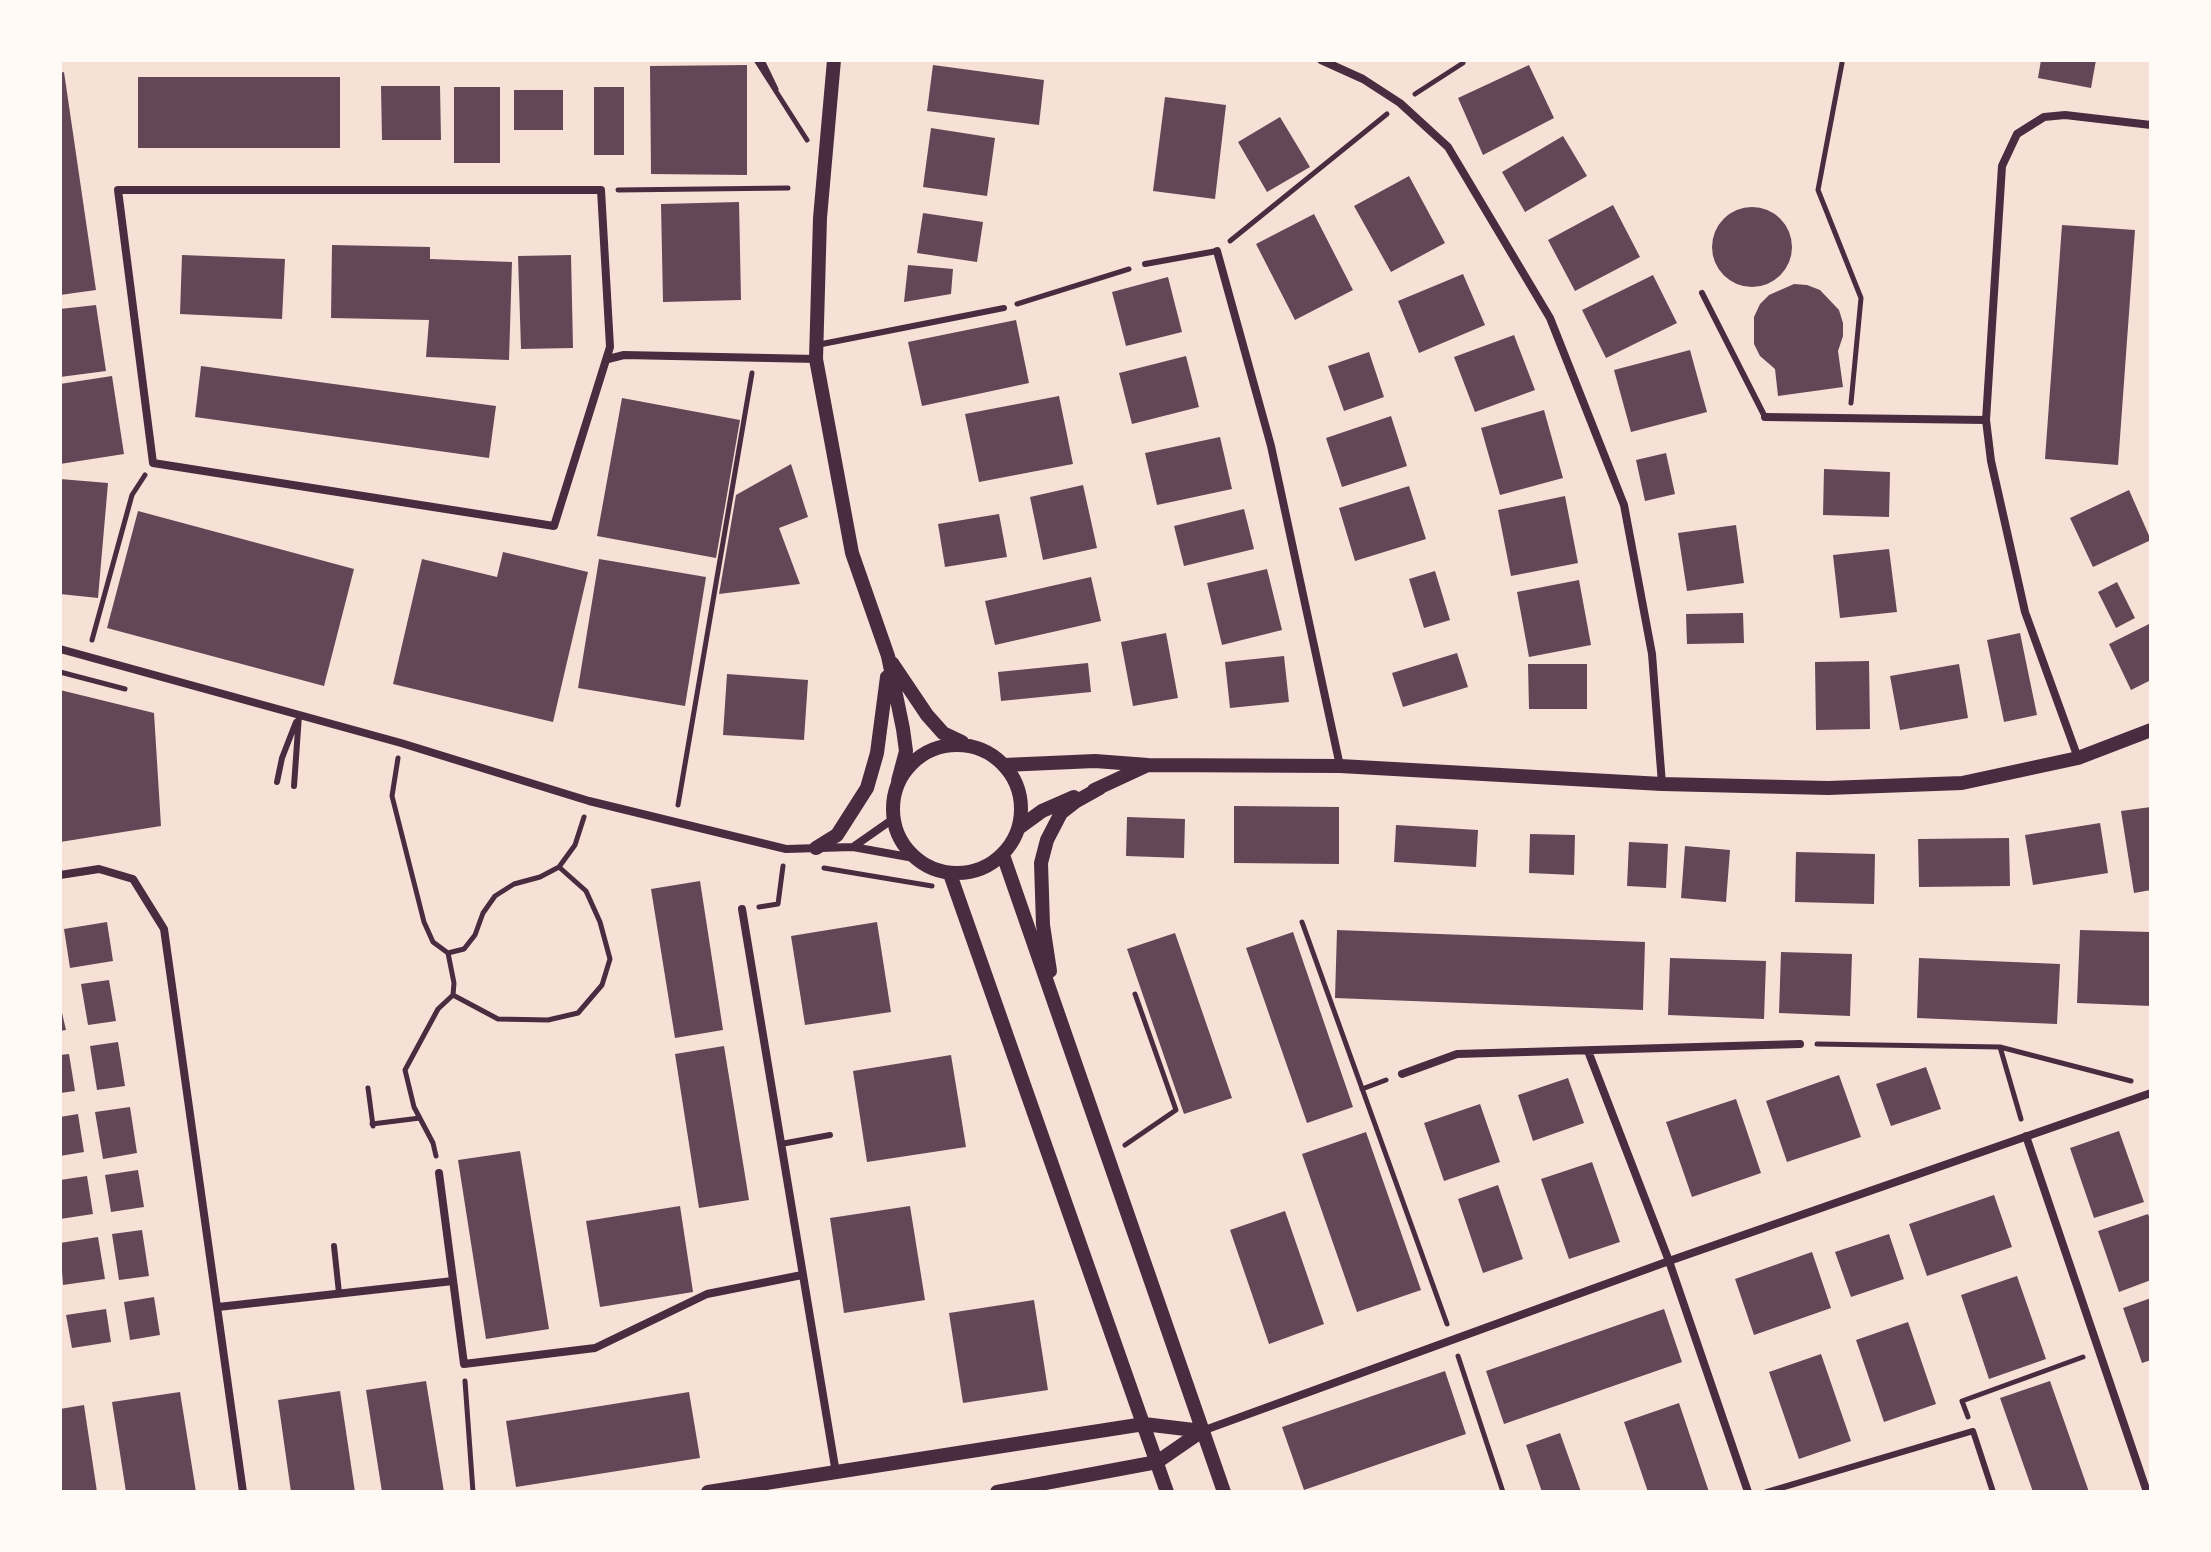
<!DOCTYPE html>
<style>
body{margin:0}
#map{position:relative;width:2211px;height:1552px;overflow:hidden;background:#f7e1d7;font-family:"Asap Condensed",sans-serif}
canvas{display:block}
.frame{position:absolute;inset:0;border:62px solid #fffaf5;pointer-events:none}
</style>
<div id="map">
<canvas width="2211" height="1552"></canvas>
<div class="frame"></div>
</div>
<script>
const ctx = document.querySelector('canvas').getContext('2d');
ctx.lineJoin = 'round';
function paint(path, color) {
  ctx.fillStyle = color;
  ctx.fill(path, 'evenodd');
}
function toPath(rows) {
  const path = new Path2D();
  for (const r of rows) {
    if (r.length === 3) {
      path.moveTo(r[0] + r[2], r[1]);
      path.arc(r[0], r[1], r[2], 0, 2 * Math.PI);
      continue;
    }
    path.moveTo(r[0], r[1]);
    for (let i = 2; i < r.length; i += 2) path.lineTo(r[i], r[i + 1]);
  }
  return path;
}
function stroke(path, color, width, dash) {
  ctx.strokeStyle = color;
  ctx.lineWidth = width;
  ctx.lineCap = dash ? 'butt' : 'round';
  ctx.setLineDash(dash || []);
  ctx.stroke(path);
}
paint(toPath([
 [2041,60,2096,60,2091,88,2038,78],
 [747,65,747,175,651,174,650,66],
 [933,65,1044,80,1039,125,927,111],
 [1529,65,1554,118,1483,155,1458,98],
 [64,72,96,290,60,295,60,73],
 [138,77,340,77,340,148,138,148],
 [381,86,440,86,441,140,382,140],
 [454,87,500,87,500,163,454,163],
 [594,87,624,87,624,155,594,155],
 [514,90,563,90,563,130,514,130],
 [1165,97,1226,105,1215,199,1153,191],
 [1280,117,1310,167,1267,192,1238,142],
 [931,128,995,138,987,196,923,187],
 [1563,136,1587,176,1525,212,1502,172],
 [1409,176,1445,243,1391,272,1354,206],
 [739,202,741,300,663,302,661,204],
 [1613,205,1640,257,1575,291,1548,240],
 [1752,247,40],
 [923,213,983,222,977,262,917,253],
 [1314,214,1353,290,1295,320,1256,244],
 [2062,225,2135,230,2118,465,2045,459],
 [332,245,430,247,430,259,512,262,509,360,426,357,429,320,331,318],
 [182,255,285,259,282,319,180,314],
 [571,255,573,348,521,349,518,256],
 [908,265,953,269,951,294,904,302],
 [1463,274,1485,325,1419,353,1398,301],
 [1653,275,1677,323,1606,358,1582,310],
 [1168,277,1182,332,1126,346,1112,292],
 [1794,284,1807,285,1820,290,1839,310,1843,323,1843,336,1838,351,1843,387,1778,396,1775,369,1760,356,1754,344,1754,317,1760,304,1769,295],
 [96,305,106,371,60,377,60,309],
 [1016,320,1029,383,922,406,908,342],
 [1514,335,1535,390,1475,412,1454,357],
 [1690,350,1707,412,1631,432,1614,370],
 [1369,352,1384,397,1344,411,1328,366],
 [1186,356,1199,407,1132,424,1119,373],
 [201,366,496,406,489,458,195,417],
 [112,376,124,454,60,464,60,384],
 [1059,396,1073,464,979,482,965,414],
 [622,398,740,420,716,558,597,536],
 [1544,410,1563,478,1500,495,1481,428],
 [1391,416,1407,466,1342,487,1326,438],
 [1220,437,1232,489,1157,505,1145,453],
 [1666,453,1675,494,1645,501,1636,460],
 [791,464,808,517,779,528,800,584,719,594,736,495],
 [1824,469,1890,472,1889,517,1823,515],
 [60,479,108,483,98,598,60,594],
 [1083,485,1097,548,1043,560,1030,497],
 [1409,486,1426,539,1355,561,1339,508],
 [2129,490,2151,540,2093,567,2070,518],
 [1565,496,1578,563,1511,576,1498,510],
 [1244,509,1254,549,1184,566,1174,526],
 [138,511,354,569,324,686,107,628],
 [999,514,1007,557,945,567,938,524],
 [1736,525,1744,583,1687,591,1678,533],
 [1889,549,1897,612,1840,618,1833,555],
 [503,552,588,572,553,722,393,684,422,559,497,577],
 [599,559,706,577,685,706,578,688],
 [1267,569,1282,630,1222,645,1207,583],
 [1435,571,1450,620,1424,628,1409,579],
 [1091,577,1101,621,995,645,985,601],
 [1579,580,1591,645,1529,657,1517,592],
 [2117,582,2135,618,2116,628,2098,592],
 [1743,613,1744,643,1687,644,1686,614],
 [2151,623,2151,680,2131,690,2109,644],
 [1166,633,1178,698,1133,706,1121,642],
 [2020,633,2037,715,2004,722,1987,640],
 [1457,653,1468,687,1403,707,1392,673],
 [1284,656,1289,702,1230,708,1225,662],
 [1869,661,1870,729,1816,730,1815,662],
 [1088,663,1091,692,1001,701,998,672],
 [1528,664,1587,664,1587,709,1529,709],
 [1959,664,1968,718,1900,730,1890,676],
 [727,674,808,680,804,740,723,735],
 [60,690,154,713,161,826,60,842],
 [1234,806,1339,807,1339,864,1234,863],
 [2151,807,2151,890,2134,893,2121,811],
 [1127,817,1185,819,1184,858,1126,856],
 [2100,823,2108,873,2033,885,2025,835],
 [1396,825,1478,830,1476,867,1394,862],
 [1530,834,1575,835,1574,875,1529,873],
 [2009,838,2010,886,1919,887,1918,839],
 [1629,842,1668,844,1666,888,1627,886],
 [1685,846,1730,850,1726,902,1681,898],
 [1796,852,1875,854,1874,904,1795,902],
 [700,881,723,1030,675,1038,651,889],
 [107,922,113,961,70,968,64,929],
 [877,922,891,1012,805,1025,791,936],
 [1337,930,1645,942,1643,1010,1335,998],
 [2080,930,2151,932,2151,1006,2077,1003],
 [1293,932,1353,1107,1307,1123,1246,948],
 [1175,933,1232,1098,1184,1114,1127,949],
 [1781,952,1852,954,1850,1016,1779,1013],
 [1670,958,1766,961,1764,1019,1668,1015],
 [1919,958,2060,964,2057,1024,1917,1018],
 [109,980,116,1021,88,1025,81,984],
 [60,1004,66,1030,60,1031],
 [118,1042,125,1086,97,1090,90,1046],
 [724,1046,749,1200,699,1208,675,1054],
 [69,1054,75,1091,60,1093,60,1055],
 [951,1055,966,1147,867,1162,853,1071],
 [1926,1067,1941,1109,1891,1126,1876,1084],
 [1839,1075,1861,1137,1787,1162,1766,1101],
 [1568,1078,1584,1123,1533,1141,1518,1095],
 [1736,1099,1761,1173,1692,1197,1666,1122],
 [1480,1104,1500,1162,1444,1181,1424,1123],
 [130,1107,137,1153,103,1159,95,1112],
 [78,1114,84,1152,60,1156,60,1117],
 [2119,1131,2144,1202,2094,1218,2070,1148],
 [1366,1132,1421,1290,1357,1312,1302,1154],
 [520,1151,549,1329,486,1339,458,1160],
 [1592,1162,1620,1242,1569,1259,1541,1179],
 [138,1170,144,1207,111,1212,105,1175],
 [87,1176,93,1214,60,1219,60,1180],
 [1498,1185,1523,1259,1483,1273,1458,1199],
 [1994,1195,2012,1247,1927,1276,1909,1224],
 [680,1206,693,1292,600,1307,586,1221],
 [910,1206,925,1300,844,1313,830,1218],
 [1285,1211,1324,1324,1269,1344,1230,1230],
 [2148,1214,2151,1222,2151,1280,2119,1292,2098,1231],
 [142,1230,149,1276,119,1280,112,1234],
 [1889,1234,1904,1279,1851,1297,1835,1252],
 [98,1237,105,1279,63,1285,60,1243],
 [1812,1252,1831,1308,1754,1335,1735,1279],
 [2017,1276,2046,1359,1989,1379,1961,1295],
 [154,1297,160,1335,130,1340,124,1302],
 [2151,1298,2151,1360,2142,1363,2123,1308],
 [1034,1300,1048,1390,963,1403,949,1313],
 [106,1309,111,1342,72,1348,66,1315],
 [1664,1309,1682,1362,1504,1424,1486,1371],
 [1908,1322,1936,1404,1884,1422,1856,1340],
 [1821,1354,1851,1441,1799,1459,1769,1372],
 [1445,1371,1466,1434,1304,1490,1282,1427],
 [426,1381,444,1492,382,1492,366,1390],
 [2050,1381,2089,1492,2033,1492,2000,1398],
 [340,1391,355,1492,291,1492,278,1400],
 [180,1392,196,1492,126,1492,112,1402],
 [689,1392,700,1458,516,1487,506,1421],
 [1679,1403,1709,1492,1648,1492,1624,1422],
 [84,1405,97,1492,60,1492,60,1409],
 [1560,1433,1581,1492,1542,1492,1526,1445]
]), '#644757');
stroke(toPath([
 [756,60,807,140],
 [762,60,776,89],
 [1842,63,1818,190,1861,298,1851,403],
 [1415,94,1463,63,1463,60],
 [618,190,788,188],
 [1230,241,1387,114],
 [1017,304,1129,269],
 [92,640,132,495,145,475],
 [60,672,125,689],
 [398,758,392,796,424,922,433,942,448,953,454,983,453,995,438,1009,405,1070,414,1107,433,1143,436,1156],
 [678,805,752,373],
 [824,868,932,886],
 [759,907,778,904,783,866],
 [1302,922,1447,1324],
 [448,953,464,949,475,935,483,913,495,896,514,884,540,877,559,867,575,845,584,817],
 [453,995,498,1019,548,1020,578,1013,602,985,610,959,600,922,586,891,559,867],
 [1817,1044,2000,1047],
 [368,1088,373,1126],
 [1362,1089,1386,1080],
 [2021,1119,2000,1047,2131,1081],
 [372,1124,420,1118],
 [1125,1145,1176,1110,1135,994],
 [1458,1356,1503,1492],
 [465,1381,473,1492],
 [1968,1417,1962,1401,2083,1357]
]), '#4a2c40', 5);
stroke(toPath([
 [1145,264,1217,251],
 [1702,293,1765,417],
 [817,345,1004,308],
 [277,782,282,758,296,722],
 [294,786,299,715],
 [781,1144,830,1135],
 [334,1246,339,1293],
 [1767,1492,1973,1431,1993,1492]
]), '#4a2c40', 6);
stroke(toPath([
 [1321,60,1363,79,1400,103,1448,147,1550,318,1624,505,1652,654,1662,784],
 [118,190,601,190,610,347,554,526,153,463,118,190],
 [1217,251,1271,446,1340,766],
 [608,359,624,355,816,359],
 [1765,417,1986,420],
 [60,649,401,743,589,801,786,849,853,847,914,858],
 [2078,758,2025,612,1991,461,1986,420,2002,166,2017,134,2044,117,2065,115,2151,125],
 [853,847,893,819],
 [60,875,99,869,133,879,164,929,243,1492],
 [742,909,836,1473],
 [1588,1051,1669,1261,1748,1492],
 [1402,1074,1457,1054,1800,1044],
 [2026,1136,2147,1492],
 [439,1173,464,1364,595,1348,707,1294,802,1275],
 [218,1307,453,1281],
 [1202,1431,1669,1261,2151,1093]
]), '#4a2c40', 8);
stroke(toPath([
 [834,60,820,218,816,359,852,553,888,656,903,729,906,751,898,781],
 [892,663,927,715,943,733,962,742],
 [957,809,64],
 [1004,765,1095,761,1148,765,1340,766,1662,784,1828,788,1962,783,2078,758,2151,730],
 [1094,790,1148,765],
 [1020,827,1042,811,1074,797],
 [816,848,837,835,867,788,877,753,887,677],
 [1003,855,1224,1492],
 [950,874,1167,1492],
 [1050,971,1043,925,1041,863,1047,840,1061,813,1075,802,1100,788],
 [708,1492,1144,1424,1202,1431],
 [997,1492,1157,1462,1202,1431]
]), '#4a2c40', 14);
</script>
